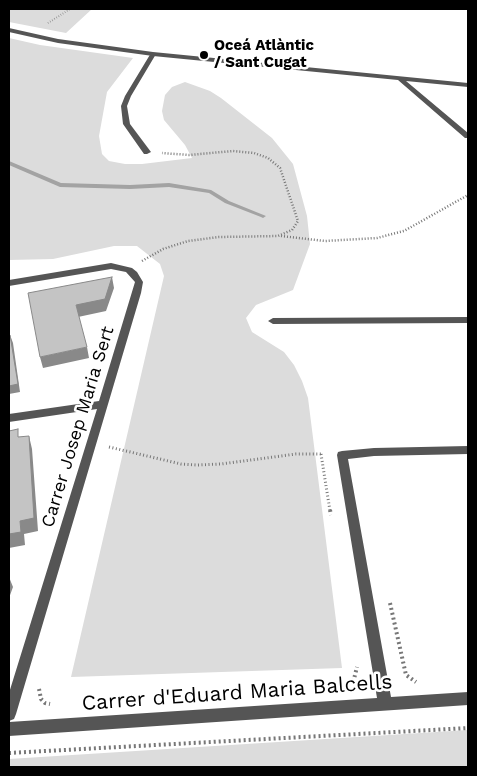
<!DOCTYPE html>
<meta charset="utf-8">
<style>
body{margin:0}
#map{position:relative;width:477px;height:776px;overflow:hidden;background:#fff;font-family:"Work Sans",sans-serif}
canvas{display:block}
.frame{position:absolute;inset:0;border:10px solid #000;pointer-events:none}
</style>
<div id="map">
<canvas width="477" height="776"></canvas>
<div class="frame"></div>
</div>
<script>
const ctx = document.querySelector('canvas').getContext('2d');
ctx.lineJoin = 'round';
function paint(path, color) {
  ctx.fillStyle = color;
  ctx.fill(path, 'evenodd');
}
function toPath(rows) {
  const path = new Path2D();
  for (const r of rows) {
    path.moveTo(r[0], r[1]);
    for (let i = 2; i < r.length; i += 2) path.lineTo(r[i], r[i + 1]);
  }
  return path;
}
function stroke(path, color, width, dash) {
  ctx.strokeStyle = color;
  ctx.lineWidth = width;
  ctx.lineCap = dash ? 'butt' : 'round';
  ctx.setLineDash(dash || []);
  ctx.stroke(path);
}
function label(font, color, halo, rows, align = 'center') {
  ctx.font = font + ' "Work Sans",sans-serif';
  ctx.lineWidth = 5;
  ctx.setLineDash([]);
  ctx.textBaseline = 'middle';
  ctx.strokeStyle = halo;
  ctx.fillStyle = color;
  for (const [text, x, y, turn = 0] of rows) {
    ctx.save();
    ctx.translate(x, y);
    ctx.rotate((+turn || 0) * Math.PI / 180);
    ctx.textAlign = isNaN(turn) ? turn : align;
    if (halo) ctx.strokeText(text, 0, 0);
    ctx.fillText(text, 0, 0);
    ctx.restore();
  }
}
paint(toPath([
 [9,9,92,9,66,33,9,22],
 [9,38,40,45,133,58,107,92,99,136,102,154,109,161,125,164,142,164,192,158,185,145,164,120,162,111,165,95,172,87,185,82,210,91,221,98,272,138,293,164,307,216,310,244,293,290,256,305,246,318,252,332,284,352,294,365,302,381,308,398,342,668,71,677,164,276,160,264,137,246,114,246,53,259,9,260],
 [468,730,468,767,9,767,9,759]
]), '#dcdcdc');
paint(toPath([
 [9,161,61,183,130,185,169,183,211,190,229,201,266,216,263,218,261,217,225,203,209,193,169,187,130,189,60,187,9,165,9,161]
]), '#a3a3a3');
stroke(toPath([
 [48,23,70,9]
]), '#777', 2, [0.5, 2]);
stroke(toPath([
 [281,236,325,241,377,238,404,231,468,195],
 [142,261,163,249,188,241,219,237,278,236,292,230,298,221,280,168,268,158,254,153,233,151,189,155,162,153]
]), '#777', 2.5, [1, 2]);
stroke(toPath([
 [109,447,181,464,197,465,221,464,296,454,323,454],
 [321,454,330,511]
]), '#777', 3, [1, 2.5]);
stroke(toPath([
 [330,510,331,515],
 [390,603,406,675,416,682],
 [343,686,354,679,357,667],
 [39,689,41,699,45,703,50,704],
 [9,753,468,728]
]), '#777', 4, [2, 3]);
paint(toPath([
 [151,53,156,54,131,96,127,106,130,124,151,152,147,154,144,154,123,124,121,106,125,96,151,53]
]), '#555');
paint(toPath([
 [9,28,58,39,153,52,468,83,468,87,406,81,468,133,468,138,465,138,398,80,153,56,58,43,9,32,9,28],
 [111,263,132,268,137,272,143,282,141,293,16,714,14,719,9,721,9,693,97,409,9,422,9,414,99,401,135,282,126,272,111,269,9,286,9,280,111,263],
 [468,317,468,323,273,324,268,321,273,318,468,317],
 [468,446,468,454,374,456,348,459,391,697,468,692,468,705,9,736,9,722,377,698,337,455,338,452,342,451,374,448,468,446]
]), '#555');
paint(toPath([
 [112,277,114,288,106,311,78,317,76,305],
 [10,335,13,343,20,392,9,394],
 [87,347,89,358,43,368,40,357],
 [29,436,32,449,38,531,24,534,25,545,9,548,9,534,20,521],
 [9,577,13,587,9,598]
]), '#898989');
const building = toPath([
 [112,277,105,299,76,305,87,347,40,357,28,293,112,277],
 [9,335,10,335,18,384,9,386,9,335],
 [18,429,18,437,29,436,34,518,20,521,21,532,9,534,9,431,18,429]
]);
paint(building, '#c4c4c4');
stroke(building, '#898989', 1);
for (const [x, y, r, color] of [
 [204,55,5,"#000"]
]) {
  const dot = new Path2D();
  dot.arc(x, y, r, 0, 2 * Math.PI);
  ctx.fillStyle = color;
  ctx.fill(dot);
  stroke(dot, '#fff', 2);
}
label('bold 15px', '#000', '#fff', [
 ["Oceá Atlàntic",214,46],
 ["/ Sant Cugat",214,63]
], 'left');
label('18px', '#000', '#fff', [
 ["Carrer Josep Maria Sert",78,427,-73]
]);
label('21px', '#000', '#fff', [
 ["Carrer d'Eduard Maria Balcells",237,693,-4]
]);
</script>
